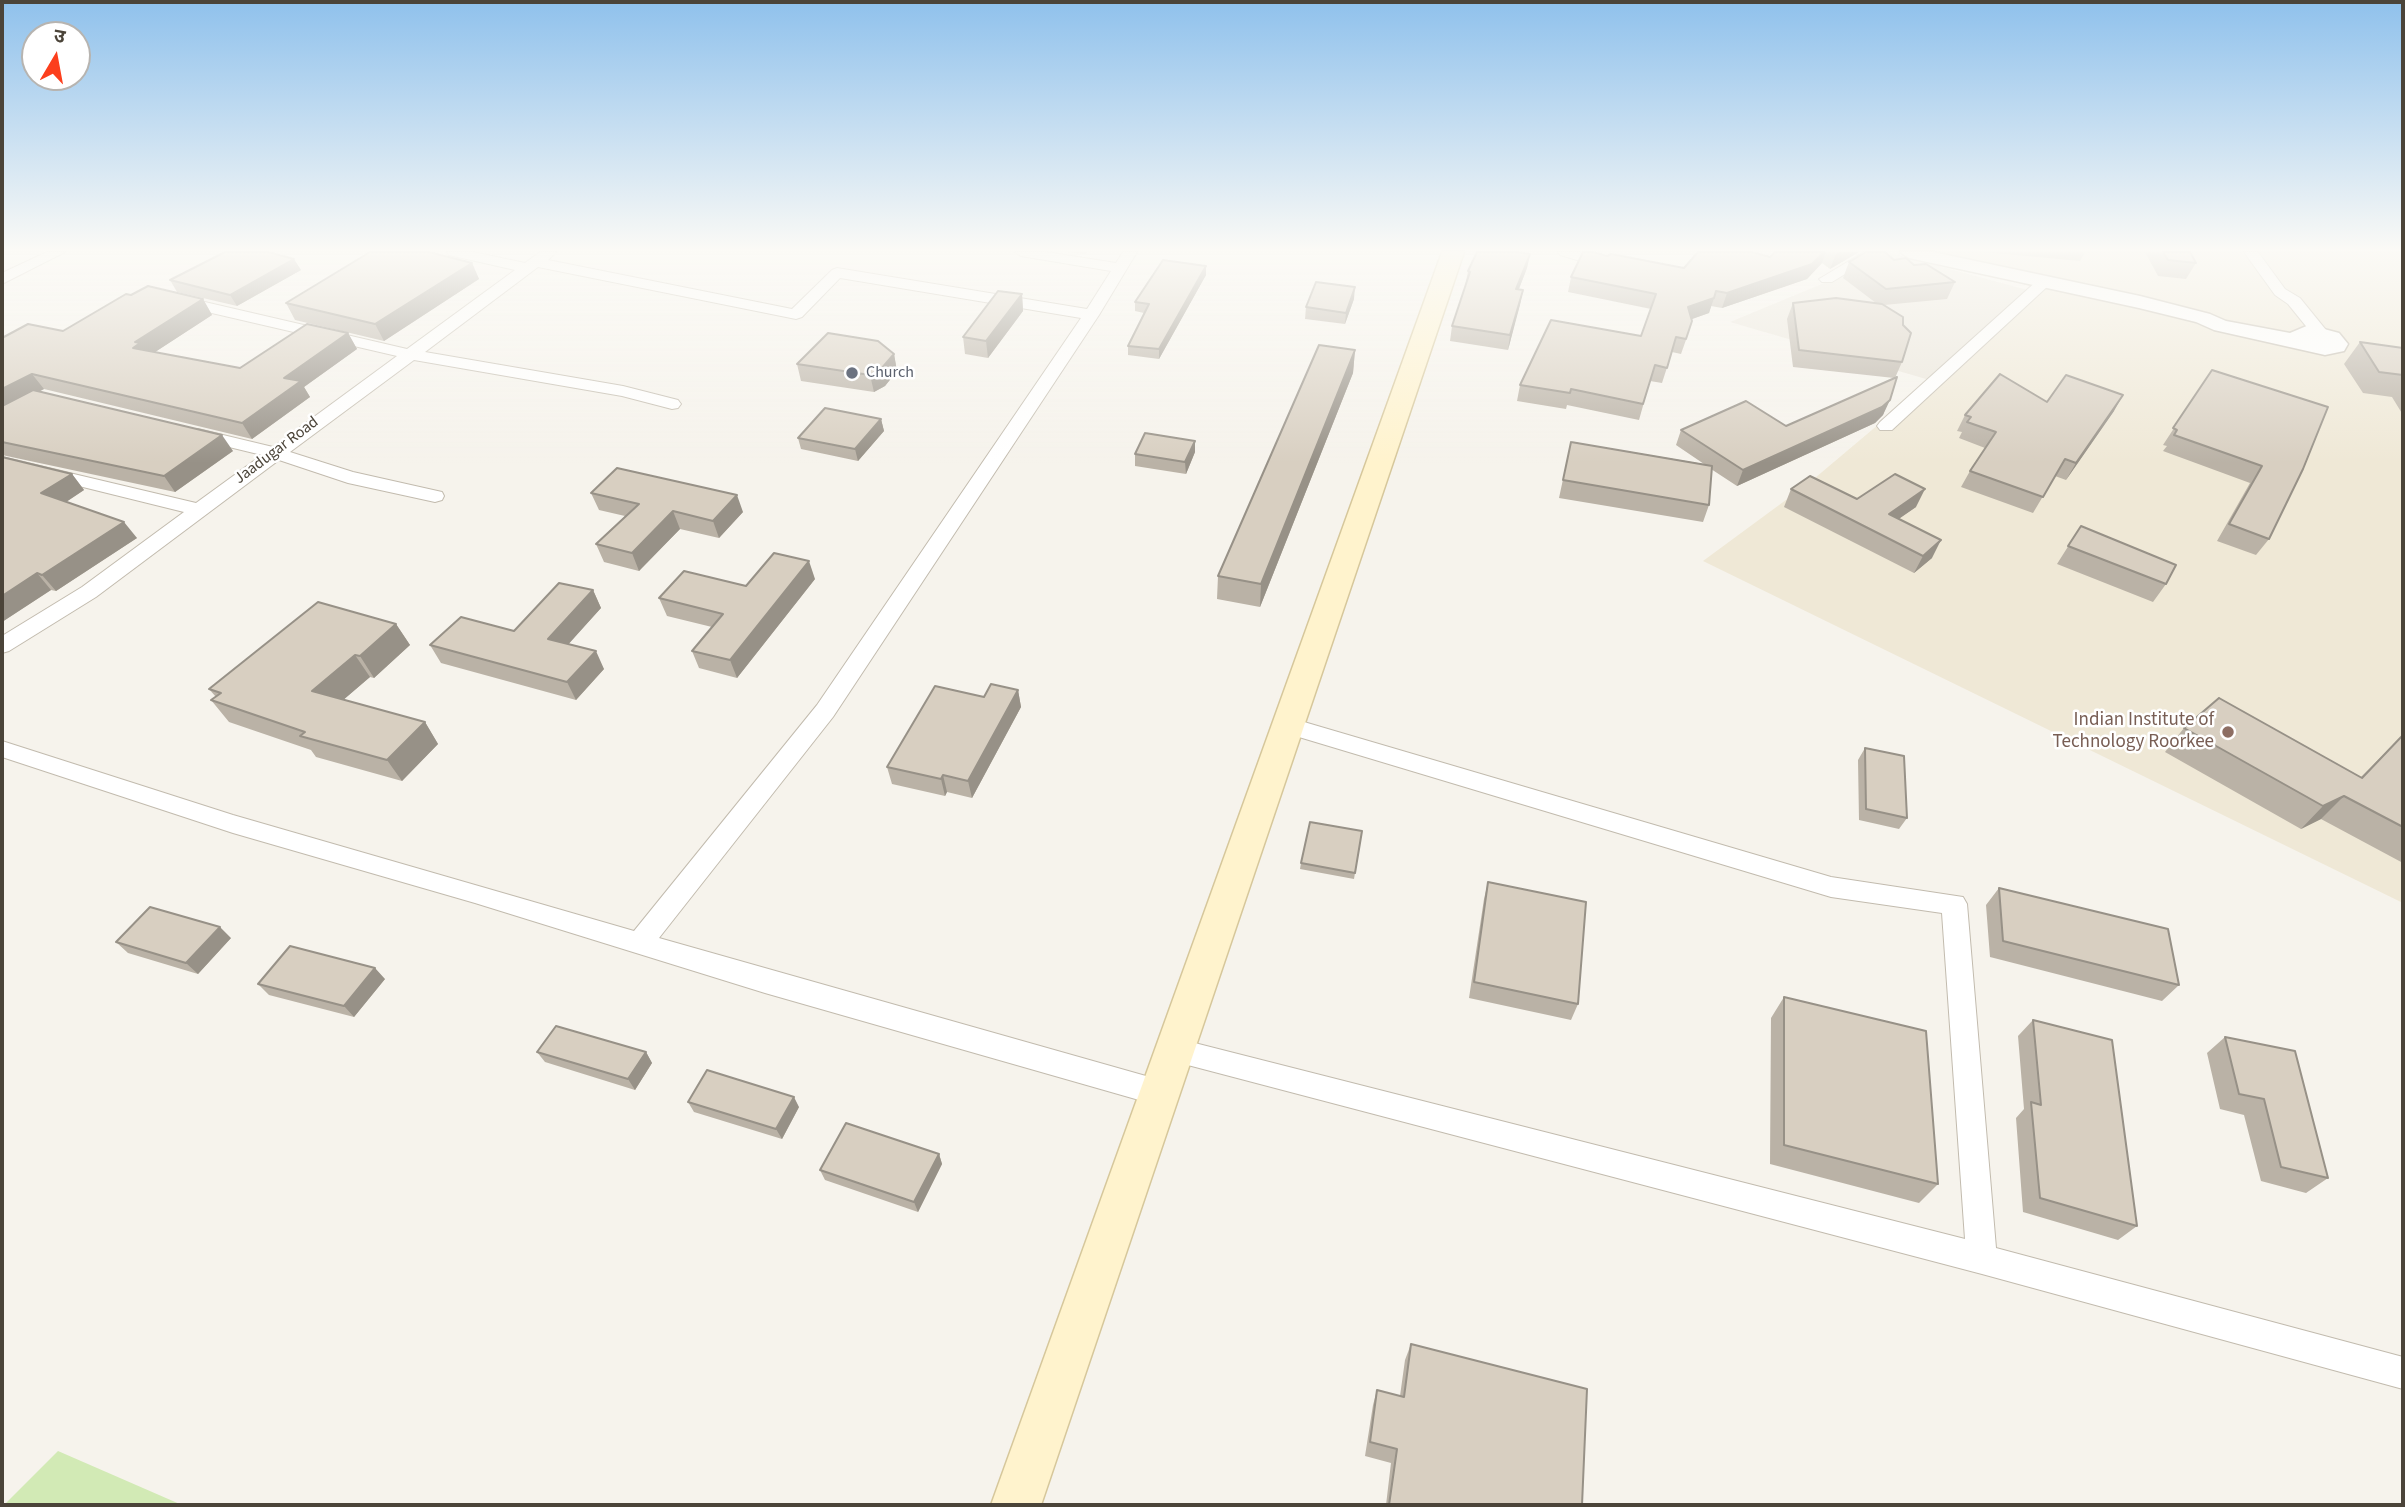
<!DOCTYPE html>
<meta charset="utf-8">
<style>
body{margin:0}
#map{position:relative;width:2405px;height:1507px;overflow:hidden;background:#f6f3ec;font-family:"Source Sans 3","Noto Sans Devanagari",sans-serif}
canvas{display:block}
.frame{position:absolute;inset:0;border:4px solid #4b4439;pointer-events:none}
.north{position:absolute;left:21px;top:21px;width:70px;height:70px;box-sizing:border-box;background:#fff;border:2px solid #b7b4b0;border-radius:50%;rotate:10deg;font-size:19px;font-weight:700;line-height:28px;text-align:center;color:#4b4439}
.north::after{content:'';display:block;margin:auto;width:24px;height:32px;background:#fc3f1d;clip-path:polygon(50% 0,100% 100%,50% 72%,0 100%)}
</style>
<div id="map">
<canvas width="2405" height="1507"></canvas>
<div class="frame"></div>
<div class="north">उ</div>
</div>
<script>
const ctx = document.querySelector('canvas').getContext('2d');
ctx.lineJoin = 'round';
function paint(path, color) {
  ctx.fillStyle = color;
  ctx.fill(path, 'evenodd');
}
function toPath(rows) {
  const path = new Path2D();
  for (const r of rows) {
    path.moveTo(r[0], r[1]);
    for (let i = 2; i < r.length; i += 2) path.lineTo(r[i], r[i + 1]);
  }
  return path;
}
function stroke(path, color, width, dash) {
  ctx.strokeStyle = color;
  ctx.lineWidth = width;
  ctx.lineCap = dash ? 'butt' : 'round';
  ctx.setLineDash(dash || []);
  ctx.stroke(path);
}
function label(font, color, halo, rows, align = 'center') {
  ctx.font = font + ' "Source Sans 3",sans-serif';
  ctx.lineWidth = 5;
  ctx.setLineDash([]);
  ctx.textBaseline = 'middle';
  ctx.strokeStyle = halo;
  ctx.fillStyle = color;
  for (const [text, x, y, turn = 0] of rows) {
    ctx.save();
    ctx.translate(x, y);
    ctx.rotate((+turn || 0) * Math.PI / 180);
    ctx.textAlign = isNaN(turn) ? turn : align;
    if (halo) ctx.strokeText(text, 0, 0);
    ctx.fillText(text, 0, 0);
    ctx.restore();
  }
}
paint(toPath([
 [1894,254,2061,299,1950,386,1730,322]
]), '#eae5da');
paint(toPath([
 [1911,252,2403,252,2403,903,1703,561,1809,483,2039,289]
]), '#efe8d6');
paint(toPath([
 [58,1451,182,1505,4,1505]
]), '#d2eab5');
const minor = toPath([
 [47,252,65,252,2,284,2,273,47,252],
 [447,252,473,252,525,263,540,252,556,252,548,260,792,309,832,270,837,268,1087,309,1111,271,1021,256,1014,252,1046,252,1116,263,1123,252,1137,252,1099,315,833,717,659,938,1160,1080,1170,1084,1174,1093,1170,1102,1160,1106,765,993,475,903,233,833,2,757,2,741,233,815,634,931,817,705,1081,318,840,278,802,317,796,319,538,267,425,352,623,386,678,400,681,404,678,408,672,409,622,396,414,360,290,452,353,472,442,492,444,496,442,500,435,502,348,483,279,460,96,597,9,651,2,653,2,636,82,587,184,512,2,467,2,457,196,503,262,455,192,438,189,434,192,430,198,429,273,447,397,356,173,304,171,301,173,298,179,296,407,349,515,270,449,255,447,252],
 [1558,252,1580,252,1609,260,1612,263,1604,268,1560,255,1558,252],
 [1864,252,1881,252,1832,282,1822,282,1819,279,1864,252],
 [2244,252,2258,252,2285,289,2300,298,2326,330,2328,333,2326,336,2314,336,2288,304,2275,295,2244,252],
 [2044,277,2049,279,2052,282,2049,285,1892,430,1880,430,1877,426,1880,422,2039,279,2044,277],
 [1287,717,1831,877,1963,897,1967,904,1996,1248,2403,1357,2403,1389,1982,1274,1165,1059,1161,1050,1165,1041,1175,1038,1965,1239,1942,913,1831,897,1279,731,1276,725,1279,719,1287,717]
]);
const tertiary = toPath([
 [1900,252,1933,252,2140,296,2210,314,2226,321,2290,333,2309,325,2339,333,2348,344,2344,351,2325,355,2214,330,2196,322,2139,308,1909,258,1900,252]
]);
const secondary = toPath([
 [1442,252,1464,252,1041,1505,991,1505,1442,252]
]);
stroke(minor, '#c2bbae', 2);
stroke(tertiary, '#c2bbae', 3);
stroke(secondary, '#d6c79b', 3);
paint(minor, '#fff');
paint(tertiary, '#fff');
paint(secondary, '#fff3cd');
paint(toPath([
 [370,252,434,252,435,253,472,263,479,279,384,341,295,320,286,303],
 [1067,252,1087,252,1085,254],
 [1775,252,1859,252,1830,269,1822,263,1807,279,1722,308,1711,306,1709,313,1691,319,1687,337,1681,354,1672,352,1662,383,1650,381,1639,420,1567,405,1566,409,1517,401,1520,385,1641,336,1651,309,1568,292,1571,277,1607,256,1684,268,1770,257],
 [1983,252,2085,252,2080,261],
 [2145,252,2190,252,2196,263,2186,279,2158,276],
 [1530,254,1527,268,1519,289,1523,290,1508,350,1450,341,1452,326,1465,286,1468,271],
 [1894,260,1914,265,1955,282,1947,299,1884,305,1902,362,1895,378,1883,415,1875,423,1737,486,1711,469,1709,505,1703,522,1559,498,1571,442,1704,464,1676,445,1681,430,1786,426,1894,378,1793,367,1787,319,1793,303,1876,303,1843,278,1849,262],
 [1206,266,1206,275,1159,359,1128,355,1128,346,1144,313,1135,311,1135,302],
 [301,270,237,306,177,292,170,280],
 [1022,294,1023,311,988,358,965,354,963,337],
 [131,295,203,299,212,315,155,352,240,368,348,333,357,349,304,387,310,397,252,439,44,389,40,391,233,451,175,492,2,455,2,338,63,331],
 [1354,299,1345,324,1305,319,1306,307],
 [2360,342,2403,348,2403,415,2392,397,2363,393,2344,364],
 [1355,350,1353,373,1260,607,1217,599,1218,576],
 [894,354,897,371,885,386,874,392,801,381,797,364],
 [2212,370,2328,407,2269,539,2256,555,2217,541,2250,483,2163,451,2167,446,2163,445],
 [2047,402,2114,411,2066,480,2055,476,2033,513,1961,487,1970,471,1985,448,1959,438,1962,432,1957,431,1965,415],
 [881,419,884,431,858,461,801,449,798,438],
 [1195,452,1186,474,1135,466,1135,454],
 [2,457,72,474,84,490,66,502,137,538,56,591,51,590,2,622],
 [1791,489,1916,507,1898,519,1932,558,1914,573,1784,507],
 [591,493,743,512,719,538,680,529,639,571,604,562,596,544,625,516,599,510],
 [2081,526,2166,584,2153,602,2057,564],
 [815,579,737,678,699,668,692,651,712,627,667,616,659,598,746,586],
 [593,590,601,608,568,644,604,669,576,700,441,663,430,645,514,631],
 [396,624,410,645,374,678,370,677,343,700,425,722,438,744,402,781,316,757,311,750,229,722,211,700,216,697,209,689],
 [1018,690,1021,707,972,798,947,792,945,796,892,784,887,767,984,697],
 [2184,728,2361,777,2403,735,2403,863,2321,819,2301,829,2165,752],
 [1865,748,1907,818,1899,829,1859,820,1858,760],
 [1362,831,1354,879,1300,869,1301,863],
 [1488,882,1578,1004,1571,1020,1469,998,1484,899],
 [1999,888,2179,985,2162,1001,1990,957,1986,905],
 [231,938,198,974,128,953,116,942],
 [385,979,354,1017,269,995,258,984],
 [1784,997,1938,1184,1919,1203,1770,1164,1771,1018],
 [2033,1020,2137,1226,2118,1240,2023,1212,2016,1118,2024,1109,2018,1036],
 [2225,1037,2328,1178,2306,1193,2261,1181,2244,1115,2220,1109,2207,1053],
 [537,1052,646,1052,652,1063,635,1090,545,1062],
 [688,1102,799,1107,782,1139,694,1112],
 [939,1154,942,1164,918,1212,825,1180,820,1170],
 [1411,1344,1582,1505,1386,1505,1391,1463,1365,1456,1373,1405,1377,1390,1400,1396,1405,1360]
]), '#bab2a6');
paint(toPath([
 [1824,252,1826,252,1822,263,1807,279,1722,308,1727,293],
 [1840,252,1859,252,1830,269,1836,254],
 [1530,254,1527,268,1513,304,1516,289],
 [294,259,301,270,237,306,230,295],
 [472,263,479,279,384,341,375,324],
 [1206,266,1206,275,1159,359,1159,349],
 [1355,287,1354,299,1345,324,1346,313],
 [1523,290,1520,305,1508,350,1510,335],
 [1022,294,1023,311,988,358,986,341],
 [1714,298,1709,313,1684,322,1688,307],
 [203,299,212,315,149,356,133,348,135,342],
 [348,333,357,349,304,387,310,397,252,439,242,423,284,378],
 [1355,350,1353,373,1260,607,1261,584],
 [894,354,897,371,885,386,874,392,870,375],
 [32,374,44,389,2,411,2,389],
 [2123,395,2114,411,2066,480,2076,463],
 [1890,400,1883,415,1875,423,1737,486,1743,470],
 [881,419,884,431,858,461,855,449],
 [222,435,233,451,175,492,164,476],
 [1195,441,1195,452,1186,474,1185,462],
 [72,474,84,490,54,510,41,493],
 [1925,489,1916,507,1880,532,1889,514],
 [737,495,743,512,719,538,713,521],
 [673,511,680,529,639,571,632,553],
 [124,522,137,538,56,591,42,575],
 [1941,540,1932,558,1914,573,1923,556],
 [809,561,815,579,737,678,730,660],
 [37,573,51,590,2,622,2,596],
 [593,590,601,608,557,657,548,639],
 [396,624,410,645,374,678,360,656],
 [596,651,604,669,576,700,567,682],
 [355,655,370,677,328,713,312,691],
 [1018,690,1021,707,972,798,968,781],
 [425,722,438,744,402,781,387,760],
 [943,775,947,792,945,796,941,779],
 [2344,796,2321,819,2301,829,2323,806],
 [220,927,231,938,198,974,186,963],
 [375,968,385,979,354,1017,344,1006],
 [646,1052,652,1063,635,1090,628,1079],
 [794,1097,799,1107,782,1139,776,1129],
 [939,1154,942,1164,918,1212,914,1202]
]), '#979187');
const building = toPath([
 [225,252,268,252,294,259,230,295,170,280,225,252],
 [370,252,429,252,472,263,375,324,286,303,370,252],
 [1477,252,1517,252,1530,254,1516,289,1523,290,1510,335,1452,326,1470,272,1468,271,1477,252],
 [1583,252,1593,252,1607,256,1611,254,1684,268,1698,252,1752,252,1770,257,1775,252,1824,252,1812,264,1727,293,1716,291,1714,298,1688,307,1692,321,1686,339,1676,337,1667,368,1655,365,1643,404,1571,389,1570,393,1520,385,1551,320,1641,336,1656,294,1571,277,1583,252],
 [1866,252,1885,252,1894,260,1906,258,1914,265,1926,264,1955,282,1886,289,1849,262,1866,252],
 [2163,252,2190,252,2196,263,2168,260,2163,252],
 [1163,260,1206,266,1159,349,1128,346,1149,304,1135,302,1163,260],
 [1316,282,1355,287,1346,313,1306,307,1316,282],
 [148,286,203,299,135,342,140,343,133,348,240,368,307,324,348,333,284,378,301,381,242,423,32,374,2,389,2,338,28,324,63,331,126,294,131,295,148,286],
 [998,291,1022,294,986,341,963,337,998,291],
 [1836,298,1882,304,1903,317,1903,325,1911,333,1902,362,1799,350,1793,303,1836,298],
 [828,333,878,341,894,354,881,369,870,375,797,364,828,333],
 [2360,342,2403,348,2403,375,2379,372,2360,342],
 [1319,345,1355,350,1261,584,1218,576,1319,345],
 [2212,370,2328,407,2303,469,2269,539,2229,524,2262,466,2174,435,2177,430,2173,428,2212,370],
 [2000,374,2047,402,2066,375,2123,395,2076,463,2065,459,2043,497,1970,471,1996,432,1967,422,1971,417,1965,415,2000,374],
 [1897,377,1890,400,1882,407,1743,470,1681,430,1746,401,1786,426,1897,377],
 [33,390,222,435,164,476,2,442,2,406,33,390],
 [825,408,881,419,855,449,798,438,825,408],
 [1145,433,1195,441,1185,462,1135,454,1145,433],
 [1571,442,1712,466,1709,505,1563,480,1571,442],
 [2,457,72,474,41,493,124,522,42,575,37,573,2,596,2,457],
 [617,468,737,495,713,521,673,511,632,553,596,544,639,504,591,493,617,468],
 [1895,474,1925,489,1889,514,1941,540,1923,556,1791,489,1810,476,1857,499,1895,474],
 [2081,526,2176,565,2166,584,2068,546,2081,526],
 [774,553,809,561,730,660,692,651,723,614,659,598,684,571,746,586,774,553],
 [559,583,593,590,548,639,596,651,567,682,430,645,461,617,514,631,559,583],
 [318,602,396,624,360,656,355,655,312,691,425,722,387,760,300,736,305,732,211,700,221,693,209,689,318,602],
 [991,684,1018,690,968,781,943,775,941,779,887,767,935,686,984,697,991,684],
 [2219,698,2362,778,2403,735,2403,827,2344,796,2323,806,2184,728,2219,698],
 [1865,748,1904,756,1907,818,1866,809,1865,748],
 [1310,822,1362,831,1355,873,1301,863,1310,822],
 [1488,882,1586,902,1578,1004,1474,982,1488,882],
 [1999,888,2168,929,2179,985,2003,941,1999,888],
 [150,907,220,927,186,963,116,942,150,907],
 [290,946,375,968,344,1006,258,984,290,946],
 [1784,997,1926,1031,1938,1184,1784,1145,1784,997],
 [2033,1020,2112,1040,2137,1226,2040,1198,2031,1102,2041,1105,2033,1020],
 [556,1026,646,1052,628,1079,537,1052,556,1026],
 [2225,1037,2295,1051,2328,1178,2281,1167,2264,1099,2239,1094,2225,1037],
 [707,1070,794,1097,776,1129,688,1102,707,1070],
 [846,1123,939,1154,914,1202,820,1170,846,1123],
 [1411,1344,1587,1389,1582,1505,1389,1505,1397,1449,1370,1442,1377,1390,1404,1397,1411,1344]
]);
paint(building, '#d8cfc1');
stroke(building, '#979187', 2);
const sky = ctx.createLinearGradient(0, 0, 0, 463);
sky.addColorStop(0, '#8fc1ec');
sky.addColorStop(0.54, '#fbfaf6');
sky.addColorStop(1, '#fbfaf600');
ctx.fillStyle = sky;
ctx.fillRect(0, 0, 2405, 463);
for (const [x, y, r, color] of [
 [852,373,7,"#6b7280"],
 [2228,732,7,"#8d6e63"]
]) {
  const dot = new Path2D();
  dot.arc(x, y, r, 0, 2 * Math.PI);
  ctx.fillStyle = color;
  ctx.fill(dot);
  stroke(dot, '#fff', 2.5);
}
label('16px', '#5b616d', '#fff', [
 ["Church",866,373]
], 'left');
label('16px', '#4b4439', '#fff', [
 ["Jaadugar Road",277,451,-37]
]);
label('19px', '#785e54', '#fff', [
 ["Indian Institute of",2214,721],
 ["Technology Roorkee",2214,743]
], 'right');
</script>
